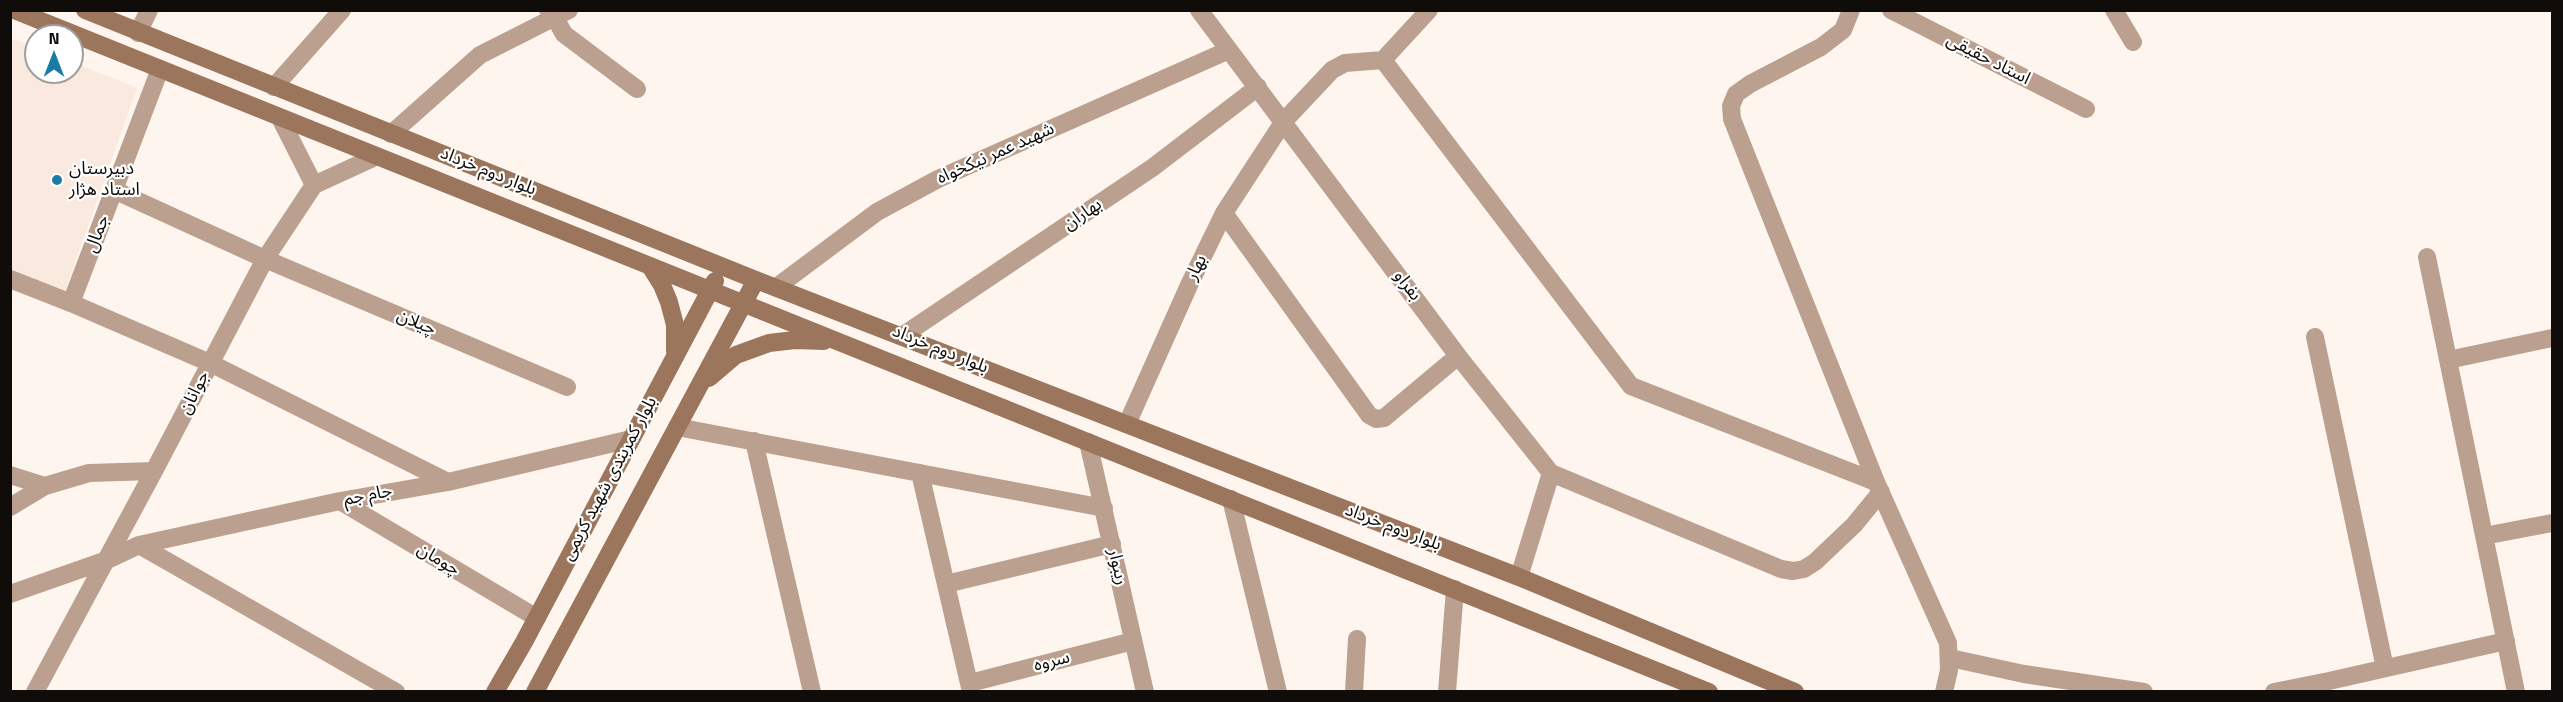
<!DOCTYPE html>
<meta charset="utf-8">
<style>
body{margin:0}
#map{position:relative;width:2563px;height:702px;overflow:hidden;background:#fef5ef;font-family:"Titillium Web",sans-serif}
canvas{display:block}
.frame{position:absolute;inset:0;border:12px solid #0f0c0a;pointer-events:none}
.north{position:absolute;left:24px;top:24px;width:60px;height:60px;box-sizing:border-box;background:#fff;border:2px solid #9f9e9d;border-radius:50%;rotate:0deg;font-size:16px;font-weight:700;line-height:24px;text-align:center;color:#0f0c0a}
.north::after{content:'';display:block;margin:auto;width:21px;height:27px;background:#1b7ba7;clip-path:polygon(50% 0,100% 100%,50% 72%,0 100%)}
</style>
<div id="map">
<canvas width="2563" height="702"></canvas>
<div class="frame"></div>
<div class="north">N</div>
</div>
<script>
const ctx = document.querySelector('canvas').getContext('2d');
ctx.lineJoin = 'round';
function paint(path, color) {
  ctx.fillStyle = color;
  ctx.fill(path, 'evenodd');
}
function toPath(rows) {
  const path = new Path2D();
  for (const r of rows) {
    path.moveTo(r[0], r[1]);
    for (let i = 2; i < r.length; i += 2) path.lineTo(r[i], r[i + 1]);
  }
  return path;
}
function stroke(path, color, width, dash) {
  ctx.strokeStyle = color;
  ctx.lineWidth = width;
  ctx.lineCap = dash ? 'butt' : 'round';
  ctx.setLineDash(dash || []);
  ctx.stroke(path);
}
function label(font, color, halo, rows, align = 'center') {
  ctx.font = font + ' "Titillium Web","Noto Sans Arabic",sans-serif';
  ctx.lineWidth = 4.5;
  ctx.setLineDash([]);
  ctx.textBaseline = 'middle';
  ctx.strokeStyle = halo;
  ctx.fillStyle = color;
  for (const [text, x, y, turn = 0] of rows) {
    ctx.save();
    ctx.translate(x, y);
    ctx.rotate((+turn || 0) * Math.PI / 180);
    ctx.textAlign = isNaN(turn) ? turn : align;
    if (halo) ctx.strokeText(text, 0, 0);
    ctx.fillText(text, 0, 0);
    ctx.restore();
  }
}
paint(toPath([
 [10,38,36,48,36,72,72,72,72,62,137,88,64,293,11,272]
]), '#f9e9de');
stroke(toPath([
 [548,10,555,18,564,34,637,89],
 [1199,10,1458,356,1551,473,1519,577],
 [1851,10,1843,30,1821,47,1750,84,1736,94,1731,106,1732,119,1876,482,1948,643,1949,670,1944,692],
 [1891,10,2086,109],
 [2114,10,2133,42],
 [138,33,149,10],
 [1383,60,1631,386,1876,482],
 [274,87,342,10],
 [280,118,314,185,375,157],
 [391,134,480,55,569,10],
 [114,190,265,259,567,387],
 [1224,213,1369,415,1376,419,1384,418,1458,356],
 [2427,257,2516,692],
 [10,279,71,303,160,69],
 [778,286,877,212,938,179,1229,50],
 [71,303,210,363,448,482],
 [902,336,1152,168,1258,87],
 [2315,337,2385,668],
 [2448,360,2552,338],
 [1127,424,1190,283,1224,213,1284,121,1332,70,1345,63,1383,60,1429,10],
 [677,427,1104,508],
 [754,441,812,692],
 [1088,442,1145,692],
 [920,473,971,692],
 [1551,473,1781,569,1793,571,1804,569,1815,562,1854,525,1881,492],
 [10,475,45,486],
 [1231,499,1278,692],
 [340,501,537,618],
 [10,507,45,486,89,473,154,471,265,259,314,185],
 [2484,536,2552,523],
 [139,545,396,692],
 [946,584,1112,544],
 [10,594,107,560,139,545,340,501,448,482,631,439],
 [1950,658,2024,674,2144,692],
 [970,683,1133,641],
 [35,692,154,471],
 [1354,692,1357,639],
 [1447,692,1455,589],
 [2274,692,2329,681,2506,641]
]), '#bba08f', 18);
stroke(toPath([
 [14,10,1709,692],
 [85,10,756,280,1519,577,1795,692],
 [650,266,662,285,669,302,675,325,675,352],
 [709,378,736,355,769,343,795,340,824,341],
 [495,692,524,642,715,281],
 [535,692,756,280]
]), '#9c765c', 18);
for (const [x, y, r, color] of [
 [57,180,6,"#1b7ba7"]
]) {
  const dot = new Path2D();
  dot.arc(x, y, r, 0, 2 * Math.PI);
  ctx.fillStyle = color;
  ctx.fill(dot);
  stroke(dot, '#fff', 2);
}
label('18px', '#0f0c0a', '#fff', [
 ["استاد حقیقی",1988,60,27],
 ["شهید عمر نیکخواه",996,154,-24],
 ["بلوار دوم خرداد",488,172,22],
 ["بهاران",1083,215,-34],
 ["جمال",98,234,-69],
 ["بهار",1197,268,-64],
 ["بفراو",1407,286,53],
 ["چیلان",416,323,23],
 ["بلوار دوم خرداد",940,350,22],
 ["جوانان",195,393,-63],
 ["بلوار کمربندی شهید کریمی",610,479,-62],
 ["جام جم",368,496,-11],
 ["بلوار دوم خرداد",1393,528,21],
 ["چومان",438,560,31],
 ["ریبوار",1117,567,77],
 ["سروه",1052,662,-14]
]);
label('18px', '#0f0c0a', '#fff', [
 ["دبیرستان",69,170],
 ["استاد هژار",69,191]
], 'left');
</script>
